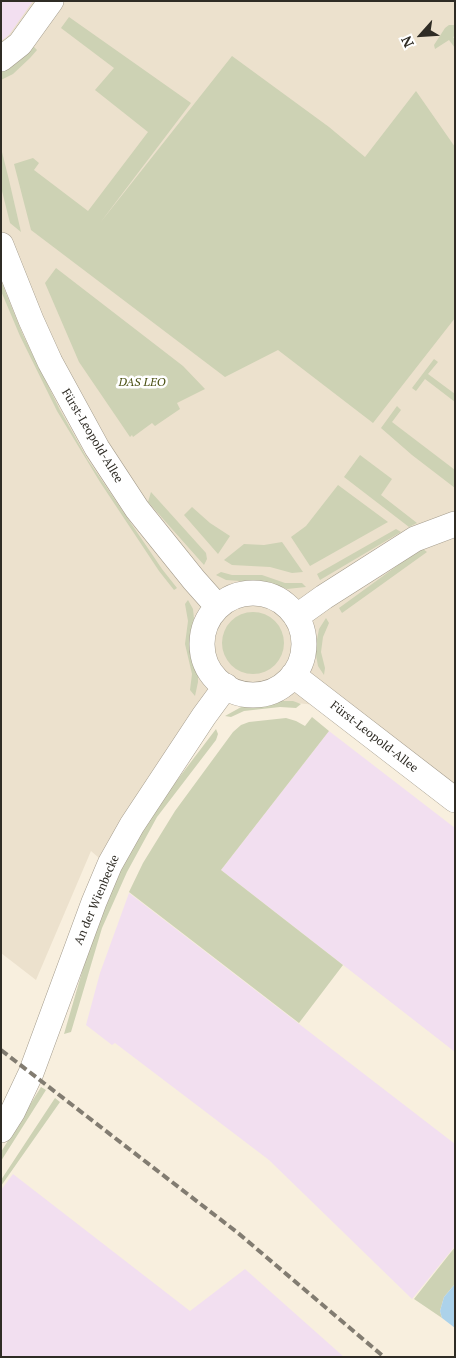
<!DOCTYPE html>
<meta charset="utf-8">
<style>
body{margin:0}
#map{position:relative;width:456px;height:1358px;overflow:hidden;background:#f8efde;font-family:"PT Serif",serif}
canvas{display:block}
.frame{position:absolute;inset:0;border:2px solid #2f2c25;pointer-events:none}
.north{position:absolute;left:396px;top:10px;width:50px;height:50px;-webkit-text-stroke:4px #fff;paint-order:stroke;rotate:244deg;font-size:14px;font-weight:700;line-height:20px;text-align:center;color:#2f2c25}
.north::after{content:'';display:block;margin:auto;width:18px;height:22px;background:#2f2c25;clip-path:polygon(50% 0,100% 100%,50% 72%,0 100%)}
</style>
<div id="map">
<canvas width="456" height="1358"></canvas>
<div class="frame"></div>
<div class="north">N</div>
</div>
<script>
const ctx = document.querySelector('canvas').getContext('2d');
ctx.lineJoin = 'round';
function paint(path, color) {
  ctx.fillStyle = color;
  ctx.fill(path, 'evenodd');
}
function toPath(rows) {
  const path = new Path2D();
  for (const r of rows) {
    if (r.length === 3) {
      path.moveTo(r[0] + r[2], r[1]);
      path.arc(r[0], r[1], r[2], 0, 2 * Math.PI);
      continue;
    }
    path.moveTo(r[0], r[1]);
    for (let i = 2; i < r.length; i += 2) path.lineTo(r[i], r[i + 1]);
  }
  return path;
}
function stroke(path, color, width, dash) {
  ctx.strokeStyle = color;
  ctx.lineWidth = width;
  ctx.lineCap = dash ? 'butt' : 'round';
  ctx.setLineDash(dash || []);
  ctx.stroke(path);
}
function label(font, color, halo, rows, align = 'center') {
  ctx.font = font + ' "PT Serif",serif';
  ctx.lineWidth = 5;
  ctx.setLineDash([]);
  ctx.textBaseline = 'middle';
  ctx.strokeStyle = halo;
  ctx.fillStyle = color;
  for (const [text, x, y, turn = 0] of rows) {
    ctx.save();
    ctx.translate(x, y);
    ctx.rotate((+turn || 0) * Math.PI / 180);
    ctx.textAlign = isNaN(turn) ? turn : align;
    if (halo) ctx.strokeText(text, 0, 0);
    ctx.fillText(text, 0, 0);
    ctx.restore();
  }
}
paint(toPath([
 [1,1,455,1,455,808,327,706,233,697,141,802,114,871,91,851,36,980,1,953]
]), '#ece1cd');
paint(toPath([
 [1,1,33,1,9,35,1,41],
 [329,731,455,828,455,1052,221,870],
 [129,893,455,1144,455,1246,412,1299,269,1160,115,1043,112,1045,86,1025,100,973],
 [13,1174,190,1311,245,1269,344,1357,1,1357,1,1190]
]), '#f2dff0');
paint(toPath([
 [69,17,191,103,100,223,232,56,329,127,365,157,416,91,455,147,455,318,373,423,278,350,225,377,31,230,14,164,33,158,39,163,34,170,88,211,148,132,95,90,114,68,61,28],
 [449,25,455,25,455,36,453,37,455,40,455,48,449,40,435,49,434,45,445,28],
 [33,46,37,50,30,58,13,74,1,80,1,72,17,62],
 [1,148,9,180,21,232,10,223,1,187],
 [56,268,183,366,205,389,177,403,180,409,155,426,152,423,133,437,132,435,130,437,79,362,45,283],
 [1,281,23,335,60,410,88,460,162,569,177,588,174,590,159,571,100,482,57,411,20,336,1,291],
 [434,359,438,362,428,374,455,394,455,402,425,379,416,391,412,388],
 [397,406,401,410,392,422,455,470,455,488,412,455,381,428],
 [360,455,392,479,381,495,417,523,409,527,344,477],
 [338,485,388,522,310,566,291,537,306,526],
 [151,492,206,553,207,559,204,565,148,502],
 [192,507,210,523,230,536,218,554,184,515],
 [396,529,401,532,320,580,317,574],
 [282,542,303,572,292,573,270,567,232,565,224,560,244,544,264,545],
 [423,549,427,552,342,613,339,608,401,563],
 [221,572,232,575,262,575,285,583,302,583,306,587,287,589,269,583,226,580,216,575],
 [188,600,193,609,194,619,191,646,198,672,198,682,195,696,190,690,192,674,185,644,188,621,185,604],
 [253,643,31],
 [326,618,329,623,323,637,321,652,325,668,324,675,318,666,315,650,319,629],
 [279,701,293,701,301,704,296,708,280,707,244,711,231,717,225,716,243,706],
 [312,717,329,731,221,870,343,965,299,1023,129,892,143,863,175,811,233,732,241,725,249,722,286,718,296,721,305,726],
 [216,729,218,734,216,740,157,817,127,872,102,928,71,1032,64,1034,89,948,115,881,137,840,165,796],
 [41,1087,46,1090,1,1161,1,1152],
 [55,1098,60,1102,1,1186,1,1180],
 [455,1247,455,1284,444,1297,440,1311,442,1318,414,1299]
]), '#cdd2b4');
paint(toPath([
 [455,1284,455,1328,442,1318,440,1311,444,1297]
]), '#acd2ea');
const minor = toPath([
 [1,59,20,44,51,1],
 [1,245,31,320,50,362,97,448,137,509,194,580,218,607],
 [253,644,51],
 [296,617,324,597,415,539,455,524],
 [293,675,455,800],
 [1,1130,13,1111,31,1073,94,902,110,864,132,825,204,716,226,686]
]);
stroke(minor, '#a49c8d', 26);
stroke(minor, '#fff', 25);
stroke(toPath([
 [1,1050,238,1233,384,1357]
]), '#827c71', 4, [8, 4]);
label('italic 12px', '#4a5012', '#fff', [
 ["DAS LEO",142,383]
]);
label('12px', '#2f2c25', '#fff', [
 ["Fürst-Leopold-Allee",92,436,59],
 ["Fürst-Leopold-Allee",374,737,38],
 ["An der Wienbecke",97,900,-67]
]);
</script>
